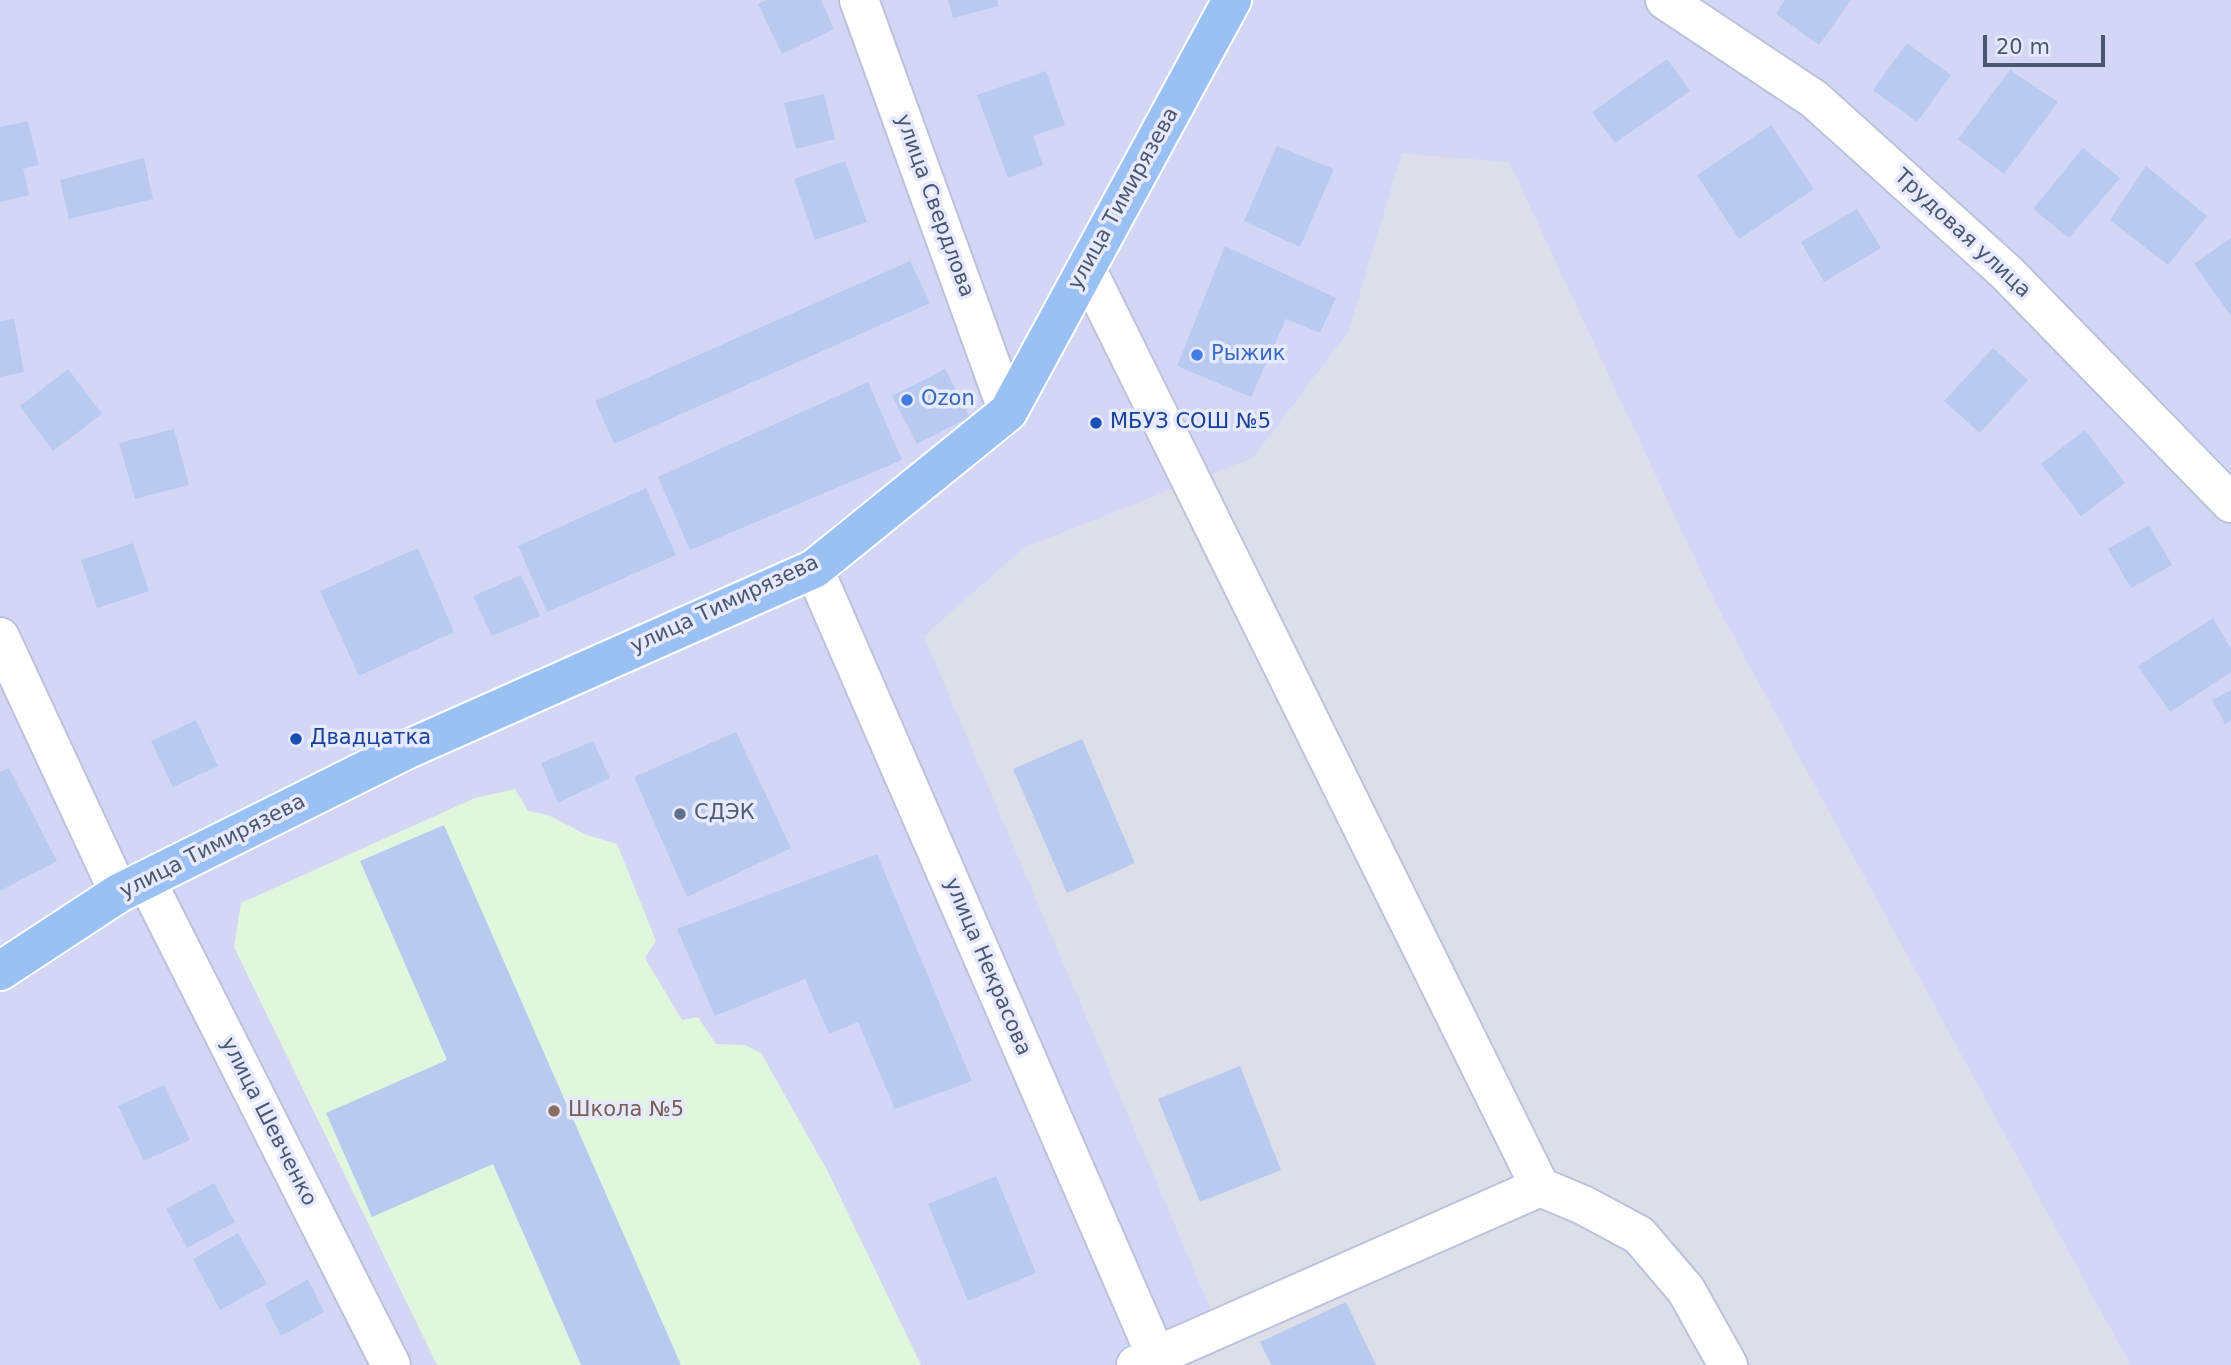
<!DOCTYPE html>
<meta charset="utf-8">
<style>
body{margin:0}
#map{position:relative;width:2231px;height:1365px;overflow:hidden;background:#e1e3fb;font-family:"DejaVu Sans",sans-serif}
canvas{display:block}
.scale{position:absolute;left:1983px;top:35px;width:122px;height:32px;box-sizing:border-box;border:4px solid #495771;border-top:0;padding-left:9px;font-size:21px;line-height:24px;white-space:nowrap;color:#495771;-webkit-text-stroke:5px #e7e9ff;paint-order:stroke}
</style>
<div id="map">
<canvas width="2231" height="1365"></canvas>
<div class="scale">20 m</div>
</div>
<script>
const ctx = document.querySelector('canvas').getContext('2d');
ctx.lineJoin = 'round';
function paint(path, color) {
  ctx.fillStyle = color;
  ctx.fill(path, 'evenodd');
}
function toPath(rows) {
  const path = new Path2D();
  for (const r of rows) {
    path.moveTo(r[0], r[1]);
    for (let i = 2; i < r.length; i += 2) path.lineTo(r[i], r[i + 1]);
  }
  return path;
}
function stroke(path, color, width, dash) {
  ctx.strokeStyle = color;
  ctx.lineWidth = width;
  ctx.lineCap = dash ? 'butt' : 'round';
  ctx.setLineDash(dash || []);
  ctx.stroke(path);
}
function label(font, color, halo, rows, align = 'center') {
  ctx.font = font + ' "DejaVu Sans",sans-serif';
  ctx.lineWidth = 7;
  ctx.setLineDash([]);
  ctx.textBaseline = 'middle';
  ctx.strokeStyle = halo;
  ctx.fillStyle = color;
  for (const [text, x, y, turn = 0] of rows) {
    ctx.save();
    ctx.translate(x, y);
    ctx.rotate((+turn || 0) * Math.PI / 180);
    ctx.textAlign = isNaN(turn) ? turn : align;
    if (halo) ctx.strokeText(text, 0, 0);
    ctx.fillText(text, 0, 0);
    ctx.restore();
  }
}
paint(toPath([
 [0,0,2231,0,2231,1365,2130,1365,1716,605,1509,163,1402,154,1349,331,1253,458,1024,548,925,636,1227,1347,1186,1365,0,1365]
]), '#d3d7f5');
paint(toPath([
 [1402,154,1509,162,1716,605,2130,1365,1186,1365,1227,1347,924,636,1024,548,1253,458,1349,331]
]), '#dcdfea');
paint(toPath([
 [515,789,528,811,548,815,587,835,617,844,656,941,645,958,682,1020,698,1017,716,1044,745,1045,761,1053,827,1170,921,1365,437,1365,234,947,241,903,475,798]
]), '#e0f7de');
paint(toPath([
 [767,0,821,0,834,29,782,54,758,4],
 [948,0,997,0,999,6,953,18],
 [1785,0,1851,0,1819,45,1776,14],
 [1907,43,1951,75,1917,122,1873,90],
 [1667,59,1690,91,1615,143,1592,112],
 [2010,70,2058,102,2004,174,1958,139],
 [1046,71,1065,125,1033,136,1043,165,1008,178,977,95],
 [824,94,835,139,796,149,784,103],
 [28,121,39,165,23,169,29,195,0,202,0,127],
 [1771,125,1814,189,1739,239,1697,175],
 [1277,146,1334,169,1300,247,1244,221],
 [2083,148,2120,178,2069,238,2033,209],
 [144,158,153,199,69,219,60,180],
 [845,161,867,222,815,240,794,179],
 [2146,166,2207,216,2168,265,2110,220],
 [1857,209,1881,248,1824,282,1801,242],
 [2231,238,2231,316,2194,264],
 [1225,246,1336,298,1320,333,1286,319,1251,397,1177,366],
 [910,261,930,303,614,444,595,401],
 [14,319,24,372,0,377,0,321],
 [1993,348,2028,380,1980,433,1944,401],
 [68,369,102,414,53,451,20,406],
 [945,369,970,417,917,444,892,396],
 [868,382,902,460,690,550,658,477],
 [174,429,189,485,135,499,119,443],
 [2085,430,2125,483,2081,516,2041,464],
 [646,488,676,555,547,612,518,546],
 [2149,525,2172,565,2131,588,2108,549],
 [133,543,149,591,97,608,81,560],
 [418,548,454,632,359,676,320,591],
 [521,575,540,616,492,636,473,596],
 [2213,618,2231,649,2231,672,2170,712,2138,666],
 [2231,690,2231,720,2225,724,2212,700],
 [196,720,218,766,173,787,151,741],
 [736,732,791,848,687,897,634,777],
 [1082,739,1135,863,1067,893,1013,769],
 [593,741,610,778,558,803,541,763],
 [9,768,57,861,0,891,0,772],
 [444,825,681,1365,581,1365,493,1164,372,1217,326,1113,447,1060,360,861],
 [877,854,972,1081,895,1109,858,1022,829,1034,805,979,715,1016,677,929],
 [1240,1066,1281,1170,1200,1202,1158,1099],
 [164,1085,190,1140,144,1161,118,1106],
 [996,1176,1036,1273,968,1301,928,1204],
 [214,1183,235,1222,187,1248,166,1209],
 [238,1233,267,1284,220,1310,193,1259],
 [308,1279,324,1312,281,1336,265,1304],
 [1346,1302,1376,1365,1271,1365,1260,1342]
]), '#b9caf0');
const minor = toPath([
 [859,0,1008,412],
 [1665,0,1814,99,2007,273,2231,503],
 [1086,268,1540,1187,1583,1205,1639,1235,1686,1290,1728,1365],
 [814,569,1160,1365],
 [0,637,119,893],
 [146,880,391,1365],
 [1136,1365,1540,1187]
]);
const highway = toPath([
 [0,971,119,893,406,750,814,569,1008,412,1232,0]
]);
stroke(minor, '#bbc2dc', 42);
stroke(highway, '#fff', 42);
stroke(minor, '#fff', 38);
stroke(highway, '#99c1f4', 38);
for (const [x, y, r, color] of [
 [1197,355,7,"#3f7fe0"],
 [907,400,7,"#3f7fe0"],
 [1096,423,7,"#1a4fb4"],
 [296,739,7,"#1a4fb4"],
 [680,814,7,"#5c6f8a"],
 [554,1111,7,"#8d6e63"]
]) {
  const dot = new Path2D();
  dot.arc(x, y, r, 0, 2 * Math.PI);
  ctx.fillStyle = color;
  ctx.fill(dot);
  stroke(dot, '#e7e9ff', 2.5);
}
label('21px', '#495771', '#e7e9ff', [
 ["улица Тимирязева",1124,199,-61],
 ["улица Свердлова",934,206,70],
 ["Трудовая улица",1962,234,43],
 ["улица Тимирязева",725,605,-25],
 ["улица Тимирязева",213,847,-27],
 ["улица Некрасова",987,967,67],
 ["улица Шевченко",268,1122,63]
]);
label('21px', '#366cbe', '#e7e9ff', [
 ["Рыжик",1211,355],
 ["Ozon",921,400]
], 'left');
label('21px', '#164399', '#e7e9ff', [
 ["МБУЗ СОШ №5",1110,423],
 ["Двадцатка",310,739]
], 'left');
label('21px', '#4e5e75', '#e7e9ff', [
 ["СДЭК",694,814]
], 'left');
label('21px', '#785e54', '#e7e9ff', [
 ["Школа №5",568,1111]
], 'left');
</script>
